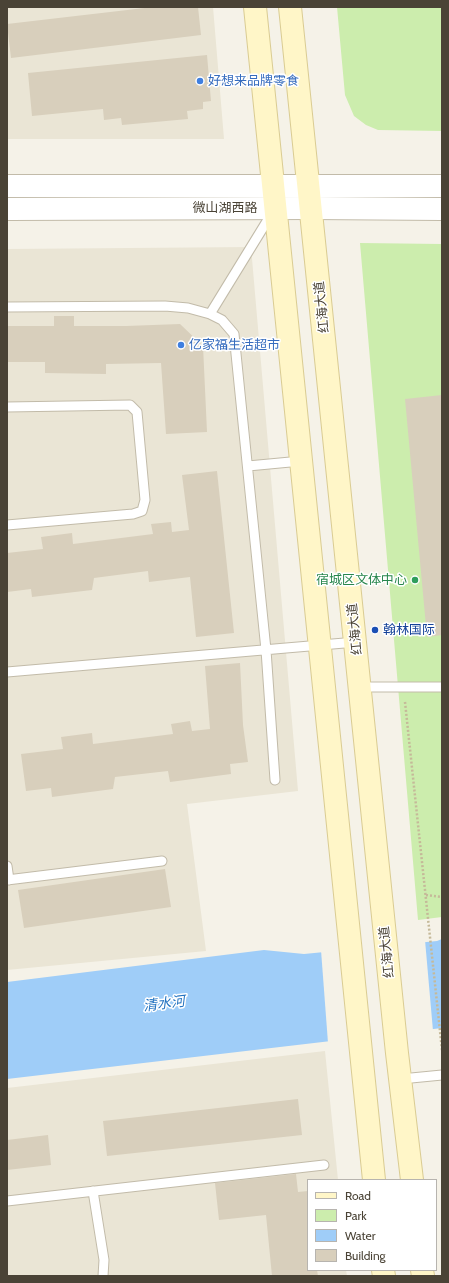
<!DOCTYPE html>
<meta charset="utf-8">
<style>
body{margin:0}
#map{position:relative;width:449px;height:1283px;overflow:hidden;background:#f5f2e8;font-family:Cabin,sans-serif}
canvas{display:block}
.frame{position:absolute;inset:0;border:8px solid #4a4336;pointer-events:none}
.legend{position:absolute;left:307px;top:1179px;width:130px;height:92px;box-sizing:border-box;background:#fff;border:1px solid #b7b4af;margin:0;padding:5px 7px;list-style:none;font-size:12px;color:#4a4336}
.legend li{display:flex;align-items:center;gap:8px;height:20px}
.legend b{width:20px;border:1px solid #b7b4af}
</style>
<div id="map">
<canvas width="449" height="1283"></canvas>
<div class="frame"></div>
<ul class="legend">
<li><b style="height:5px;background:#fff6c8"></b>Road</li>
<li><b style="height:11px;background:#ccedad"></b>Park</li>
<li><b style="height:11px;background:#9fcdf8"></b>Water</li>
<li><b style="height:11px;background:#d8cfbc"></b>Building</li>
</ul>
</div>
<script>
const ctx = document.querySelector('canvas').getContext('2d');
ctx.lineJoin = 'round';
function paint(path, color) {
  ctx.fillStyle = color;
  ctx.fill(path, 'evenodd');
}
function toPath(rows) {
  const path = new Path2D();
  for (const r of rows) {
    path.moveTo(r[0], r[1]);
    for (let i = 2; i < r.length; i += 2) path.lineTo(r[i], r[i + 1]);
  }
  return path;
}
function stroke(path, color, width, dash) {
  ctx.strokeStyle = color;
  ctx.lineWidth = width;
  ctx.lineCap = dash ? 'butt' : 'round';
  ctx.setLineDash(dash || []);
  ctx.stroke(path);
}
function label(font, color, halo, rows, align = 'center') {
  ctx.font = font + ' Cabin,"Noto Sans SC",sans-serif';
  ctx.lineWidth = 3;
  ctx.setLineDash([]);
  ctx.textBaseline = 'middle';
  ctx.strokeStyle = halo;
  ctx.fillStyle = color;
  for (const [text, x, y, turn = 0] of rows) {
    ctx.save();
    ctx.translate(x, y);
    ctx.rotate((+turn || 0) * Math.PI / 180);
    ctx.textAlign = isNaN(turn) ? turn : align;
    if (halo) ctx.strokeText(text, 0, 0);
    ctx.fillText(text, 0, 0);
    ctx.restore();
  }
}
paint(toPath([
 [7,7,213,7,224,139,7,139],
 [251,247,298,791,187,804,206,951,7,970,7,249],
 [325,1051,338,1180,308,1180,308,1270,346,1270,347,1276,7,1276,7,1088]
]), '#eae5d5');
paint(toPath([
 [337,7,442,7,442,131,378,130,366,125,354,116,345,95],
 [360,243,442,244,442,917,418,920]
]), '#ccedad');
paint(toPath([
 [442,939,442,1028,7,1079,7,982,264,950,304,954,437,941]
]), '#9fcdf8');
paint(toPath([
 [425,940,433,1031,328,1043,321,950]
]), '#f5f2e8');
paint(toPath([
 [153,7,198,7,201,35,11,58,7,24],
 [207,55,211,101,203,102,203,109,187,111,188,119,122,125,121,118,104,120,103,109,32,116,28,73],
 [54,316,74,316,74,326,126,326,180,324,203,346,207,432,166,434,161,363,106,364,106,374,45,373,45,362,7,362,7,326,54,326],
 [442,395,442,635,427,637,405,399],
 [217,471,234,633,196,637,190,577,149,582,148,571,94,578,92,590,32,597,31,589,7,592,7,553,43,549,41,537,72,533,73,544,153,534,151,524,171,522,172,532,189,530,182,475],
 [240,663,243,725,248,762,230,764,231,774,170,782,168,771,115,777,113,789,52,797,51,788,26,791,21,754,63,749,61,737,92,733,93,744,173,734,171,724,190,721,192,731,210,729,205,666],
 [165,869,171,907,24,928,18,890],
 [298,1099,302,1135,107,1156,103,1121],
 [48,1135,51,1165,7,1170,7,1140],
 [296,1174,298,1192,308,1191,308,1270,317,1270,318,1276,272,1276,266,1215,219,1220,215,1183]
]), '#d8cfbc');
const service = toPath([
 [7,307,165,306,188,308,210,314,222,320,234,334,266,650,275,780],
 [210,314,272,213],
 [7,407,130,405,137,412,145,500,142,511,133,514,7,525],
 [248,466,301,461],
 [7,672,356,642],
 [360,687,442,687],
 [7,866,9,880],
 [7,880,162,861],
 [401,1079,442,1075],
 [93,1191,104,1260,103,1276],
 [7,1201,324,1165]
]);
const tertiary = toPath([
 [7,186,442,186],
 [7,209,312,208,442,209]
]);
const secondary = toPath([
 [255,7,374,1180],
 [290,7,397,1053,412,1180],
 [383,1270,384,1276],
 [422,1270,423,1276]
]);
stroke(service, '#c2bba9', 11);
stroke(tertiary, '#c2bba9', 24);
stroke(secondary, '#dacc93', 24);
stroke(toPath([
 [405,702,442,1050],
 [426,895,442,897]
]), '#c5b999', 2.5, [2, 2]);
stroke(service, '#fff', 9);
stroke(tertiary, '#fff', 22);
stroke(secondary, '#fff6c8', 22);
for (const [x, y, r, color] of [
 [200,81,4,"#3f7fe0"],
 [181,345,4,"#3f7fe0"],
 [415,580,4,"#2e9e5b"],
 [375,630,4,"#1a4fb4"]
]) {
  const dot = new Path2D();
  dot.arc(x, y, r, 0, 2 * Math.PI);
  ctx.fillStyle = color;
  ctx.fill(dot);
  stroke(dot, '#fff', 1.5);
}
label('13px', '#366cbe', '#fff', [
 ["好想来品牌零食",208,81],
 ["亿家福生活超市",189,345]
], 'left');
label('13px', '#4a4336', '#fff', [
 ["微山湖西路",225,208],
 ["红海大道",322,307,-96],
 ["红海大道",355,629,-96],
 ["红海大道",387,952,-96]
]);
label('13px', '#27864d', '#fff', [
 ["宿城区文体中心",407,580]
], 'right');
label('13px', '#164399', '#fff', [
 ["翰林国际",383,630]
], 'left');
label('italic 14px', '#2373c1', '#fff', [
 ["清水河",164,1004,-7]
]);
</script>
